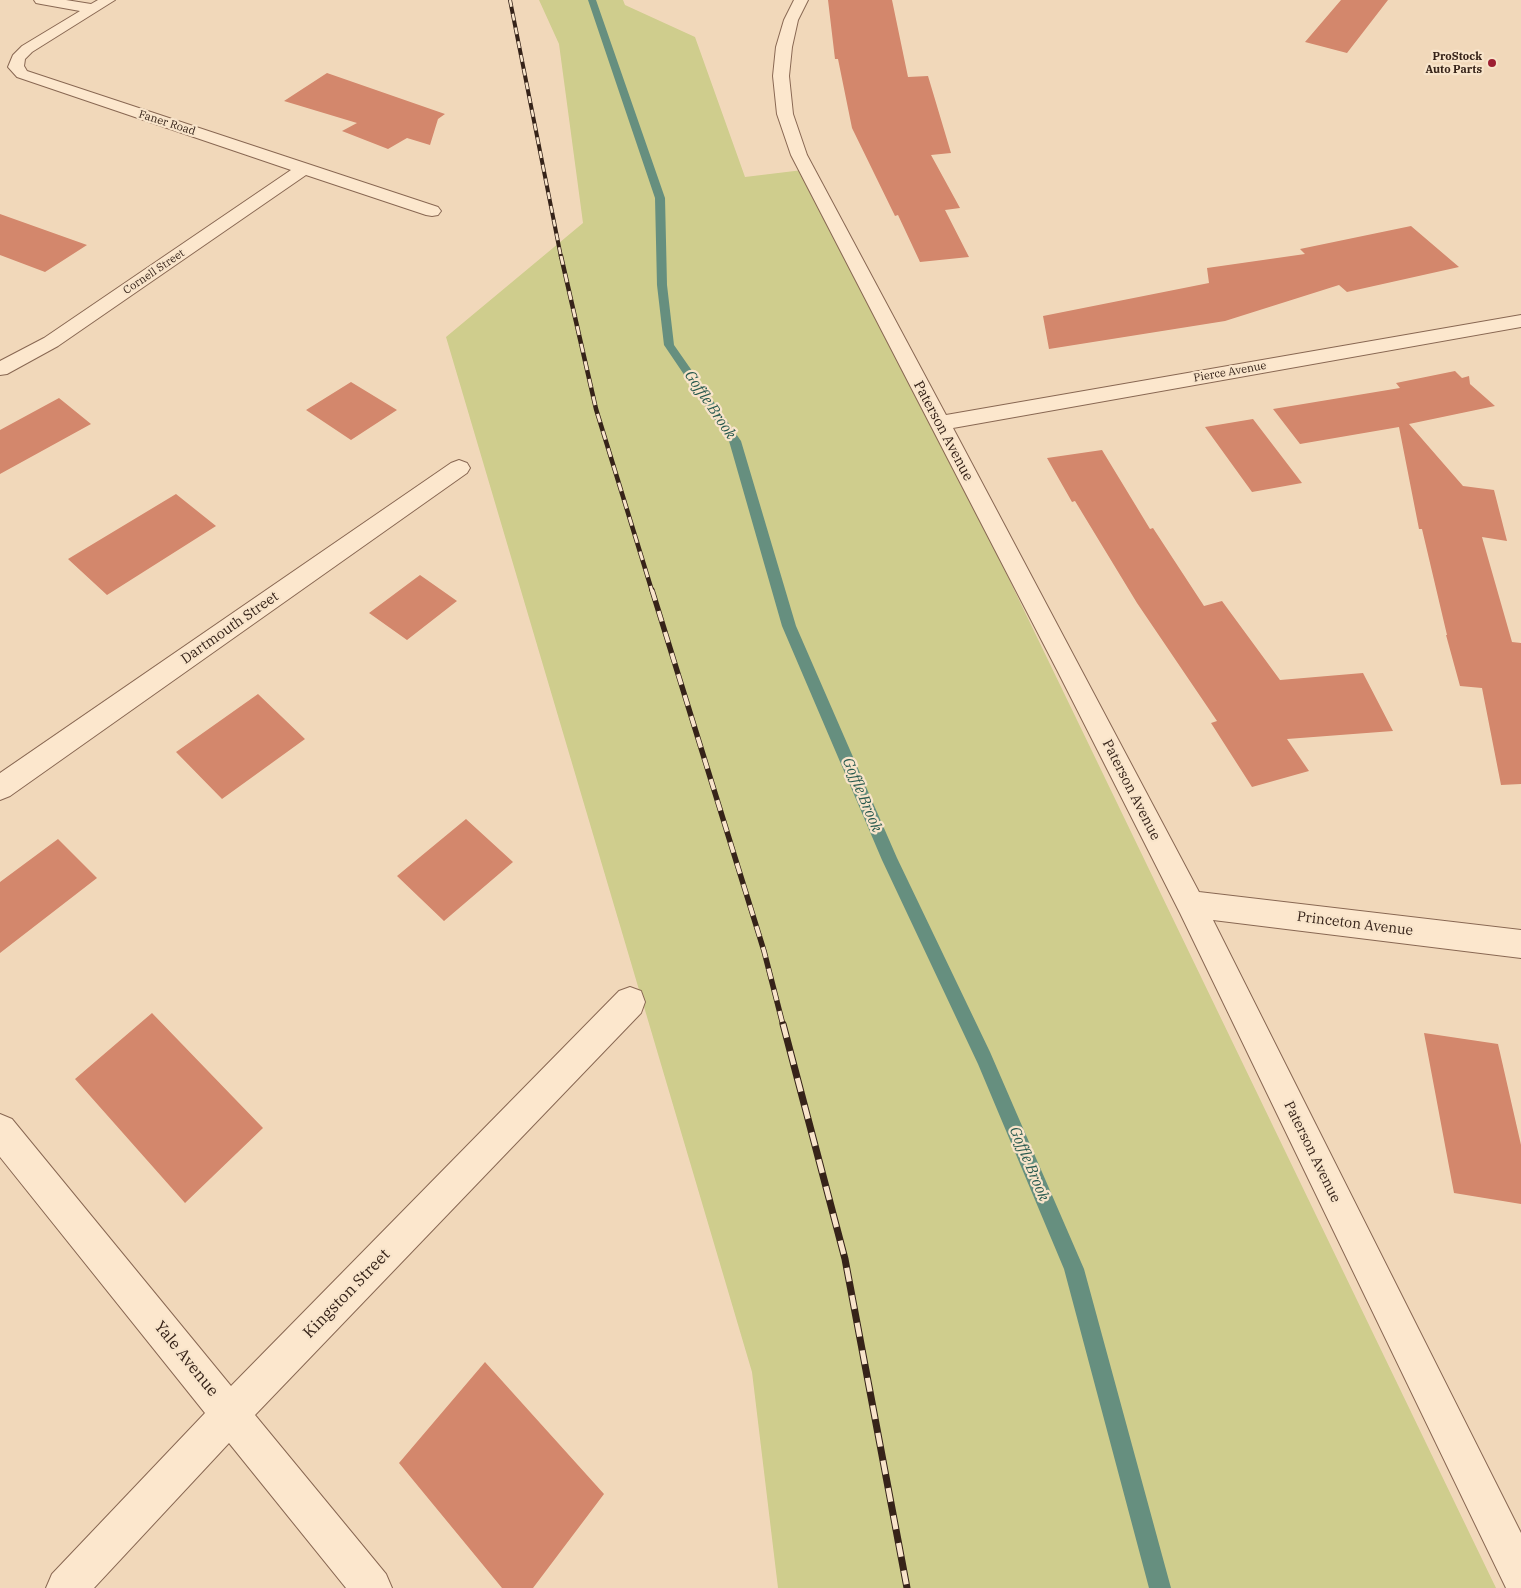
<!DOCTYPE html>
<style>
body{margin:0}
canvas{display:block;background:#f1d8ba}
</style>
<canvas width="1521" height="1588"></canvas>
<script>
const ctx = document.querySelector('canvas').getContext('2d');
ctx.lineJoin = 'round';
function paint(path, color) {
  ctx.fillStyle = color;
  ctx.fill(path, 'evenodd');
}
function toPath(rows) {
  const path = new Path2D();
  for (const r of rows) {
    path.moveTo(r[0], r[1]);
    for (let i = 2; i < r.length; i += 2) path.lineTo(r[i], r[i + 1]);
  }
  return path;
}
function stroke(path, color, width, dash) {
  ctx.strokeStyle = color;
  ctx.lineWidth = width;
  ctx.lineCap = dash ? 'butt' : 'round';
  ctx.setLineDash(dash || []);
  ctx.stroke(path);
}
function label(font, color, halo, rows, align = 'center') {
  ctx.font = font + ' "IBM Plex Serif",serif';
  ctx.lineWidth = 4.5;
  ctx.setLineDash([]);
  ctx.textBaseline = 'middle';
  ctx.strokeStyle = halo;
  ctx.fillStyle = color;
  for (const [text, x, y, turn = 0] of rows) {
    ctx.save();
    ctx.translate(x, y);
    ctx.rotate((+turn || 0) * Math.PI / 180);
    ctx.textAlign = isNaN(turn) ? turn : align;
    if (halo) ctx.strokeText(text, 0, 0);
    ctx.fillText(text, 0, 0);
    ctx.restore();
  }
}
paint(toPath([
 [539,0,623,0,625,5,695,37,745,177,811,169,1496,1588,778,1588,752,1372,446,337,583,223,559,44]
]), '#cfcd8d');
paint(toPath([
 [588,0,596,0,665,198,667,285,674,345,741,441,796,626,897,858,990,1052,1084,1269,1171,1588,1149,1588,1064,1269,978,1064,882,860,782,626,729,441,664,345,657,285,655,198,588,0]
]), '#668f7f');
paint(toPath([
 [828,0,892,0,908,77,928,76,951,153,931,155,960,208,945,210,969,257,920,262,898,215,895,216,852,128,838,59,835,59],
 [1341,0,1388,0,1347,53,1305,42],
 [327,73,445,114,438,119,430,145,407,138,388,149,342,131,357,123,284,101],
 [0,214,87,245,45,272,0,255],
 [1411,226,1459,267,1347,292,1339,285,1225,321,1049,349,1043,316,1209,283,1207,268,1305,254,1300,249],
 [1455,371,1462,378,1469,376,1470,384,1495,406,1409,424,1463,486,1494,490,1507,541,1482,537,1512,642,1521,643,1521,784,1501,785,1482,688,1460,686,1446,635,1447,635,1422,529,1419,529,1399,427,1300,444,1273,409,1400,388,1396,383],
 [351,382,397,410,351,440,306,410],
 [59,398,91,424,0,474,0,430],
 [1253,419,1302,483,1252,492,1205,427],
 [1102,450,1150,529,1153,528,1204,606,1222,601,1280,680,1363,673,1393,731,1287,739,1309,771,1252,787,1211,723,1217,721,1137,603,1075,501,1072,502,1047,458],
 [176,494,216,526,107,595,68,559],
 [420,575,457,601,407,640,369,613],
 [258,694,305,739,222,799,176,752],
 [466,819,513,862,444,921,397,876],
 [58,839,97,878,0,953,0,882],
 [152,1013,263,1128,185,1203,75,1079],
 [1424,1033,1498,1044,1521,1145,1521,1204,1454,1193],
 [485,1362,604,1494,533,1588,502,1588,399,1463]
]), '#d3876c');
const minor = toPath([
 [34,0,66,0,91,4,98,0,115,0,32,52,25,59,24,66,27,71,438,207,441,211,438,215,432,216,426,215,306,175,58,346,7,374,0,375,0,361,44,338,291,170,17,77,8,67,13,55,22,46,80,11,41,4,36,3,34,0],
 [794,0,808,0,798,20,792,47,789,76,793,114,807,155,946,415,1521,315,1521,327,953,428,1199,892,1521,930,1521,958,1213,920,1521,1533,1521,1588,1506,1588,1180,913,1057,670,791,155,777,114,773,76,776,47,784,20,794,0],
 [459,460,467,463,470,468,467,473,10,796,0,800,0,773,451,463,459,460],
 [630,987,641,991,645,1002,641,1013,255,1415,386,1574,392,1588,346,1588,229,1443,94,1588,46,1588,52,1574,205,1413,0,1157,0,1114,12,1119,231,1386,619,991,630,987]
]);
stroke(minor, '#896853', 2);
paint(minor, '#fce7cd');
const railFar3 = toPath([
 [510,0,561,257]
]);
const railFar2 = toPath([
 [561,256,596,409,652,591]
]);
const railFar1 = toPath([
 [652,590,764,951,783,1025]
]);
const rail = toPath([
 [783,1024,845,1259,907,1588]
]);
stroke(railFar3, '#362319', 4);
stroke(railFar2, '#362319', 4.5);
stroke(railFar1, '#362319', 5.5);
stroke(rail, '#362319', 7);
stroke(railFar3, '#f8e4ca', 2.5, [7]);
stroke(railFar2, '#f8e4ca', 3, [9]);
stroke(railFar1, '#f8e4ca', 4, [11]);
stroke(rail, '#f8e4ca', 5, [14]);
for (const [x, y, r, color] of [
 [1492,63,5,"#9d1e32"]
]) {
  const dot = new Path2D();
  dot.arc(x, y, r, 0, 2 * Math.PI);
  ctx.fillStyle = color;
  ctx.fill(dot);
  stroke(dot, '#f8e4ca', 2);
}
label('bold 11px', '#362319', '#f8e4ca', [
 ["ProStock",1482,57],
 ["Auto Parts",1482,70]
], 'right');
label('11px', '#362319', '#f8e4ca', [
 ["Faner Road",167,123,18],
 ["Cornell Street",154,272,-34],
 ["Pierce Avenue",1230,372,-10]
]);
label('14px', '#362319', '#f8e4ca', [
 ["Paterson Avenue",943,431,62],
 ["Dartmouth Street",230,628,-35],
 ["Paterson Avenue",1131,790,63],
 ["Princeton Avenue",1355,924,7],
 ["Paterson Avenue",1312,1152,64]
]);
label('italic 15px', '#27584d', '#f8e4ca', [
 ["Goffle Brook",710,405,56],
 ["Goffle Brook",862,795,67],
 ["Goffle Brook",1029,1164,67]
]);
label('16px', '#362319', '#f8e4ca', [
 ["Kingston Street",347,1294,-46],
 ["Yale Avenue",186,1359,51]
]);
</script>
